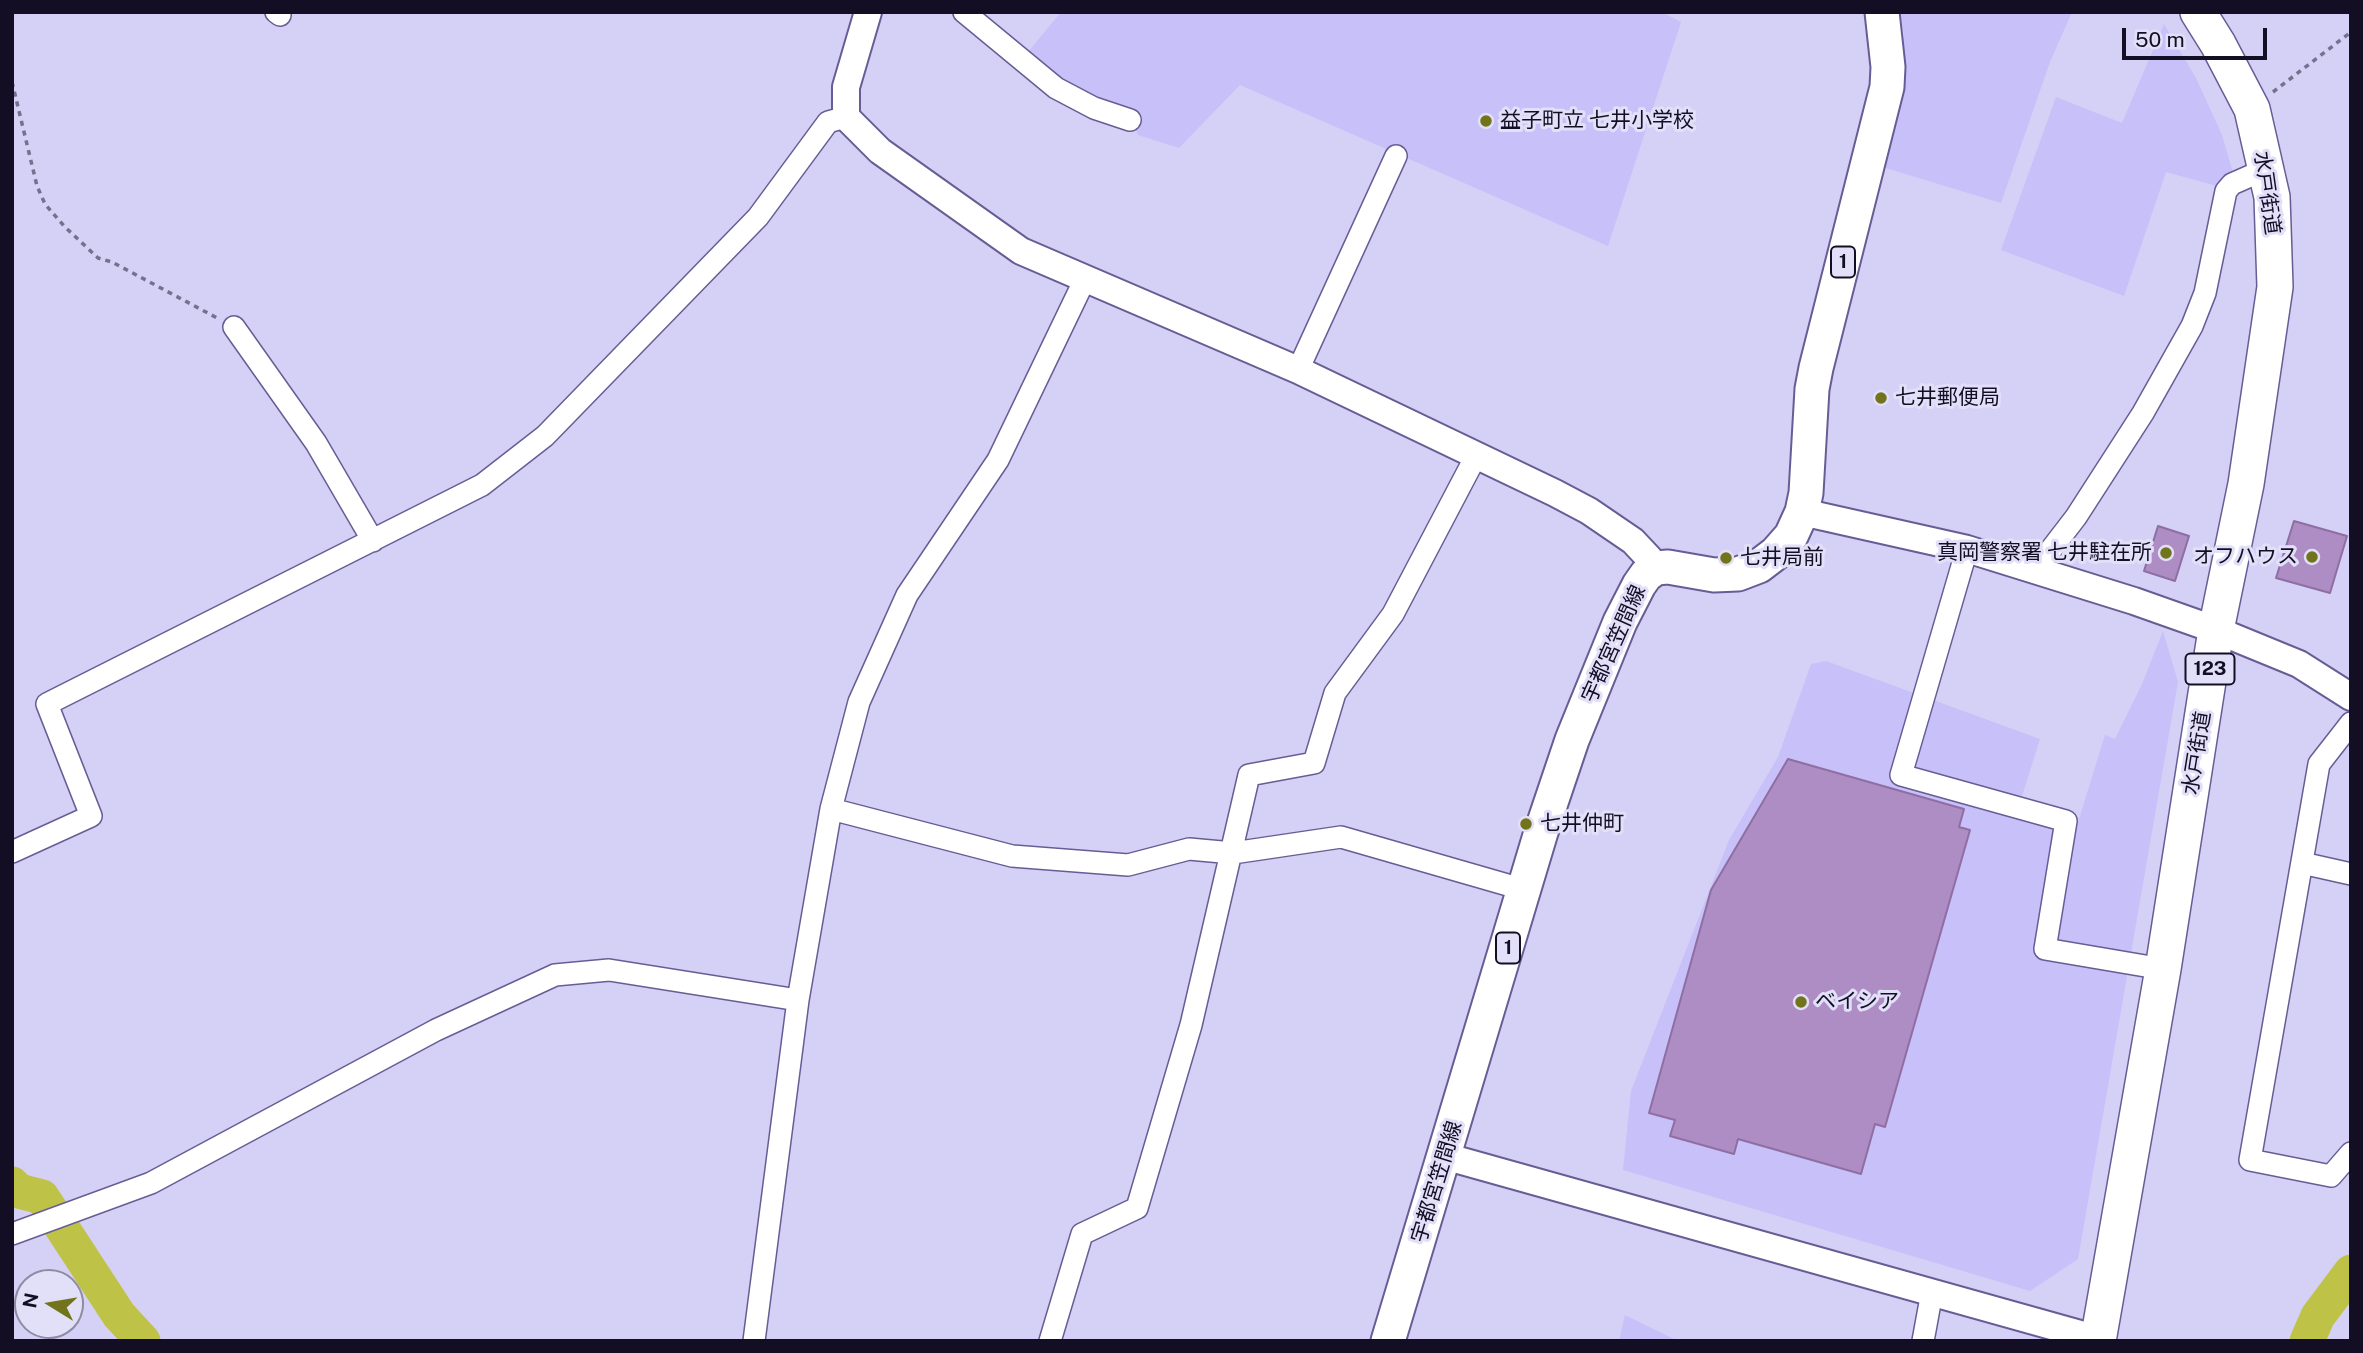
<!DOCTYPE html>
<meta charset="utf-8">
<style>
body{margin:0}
#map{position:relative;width:2363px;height:1353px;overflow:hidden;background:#d5d0f6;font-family:"Public Sans",sans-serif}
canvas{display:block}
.frame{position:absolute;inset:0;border:14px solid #130e24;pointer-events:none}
.north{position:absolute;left:14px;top:1269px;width:70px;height:70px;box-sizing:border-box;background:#e2dff8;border:2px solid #8f8ba3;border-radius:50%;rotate:281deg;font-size:19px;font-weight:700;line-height:28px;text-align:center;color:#130e24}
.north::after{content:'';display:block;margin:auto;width:24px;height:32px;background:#71741b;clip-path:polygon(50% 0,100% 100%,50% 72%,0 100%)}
.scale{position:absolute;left:2122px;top:28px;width:145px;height:32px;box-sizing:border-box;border:4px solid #130e24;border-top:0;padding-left:9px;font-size:21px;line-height:24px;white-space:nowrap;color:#130e24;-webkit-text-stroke:5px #e2dff8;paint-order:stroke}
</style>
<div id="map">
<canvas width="2363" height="1353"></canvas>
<div class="frame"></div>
<div class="north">N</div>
<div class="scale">50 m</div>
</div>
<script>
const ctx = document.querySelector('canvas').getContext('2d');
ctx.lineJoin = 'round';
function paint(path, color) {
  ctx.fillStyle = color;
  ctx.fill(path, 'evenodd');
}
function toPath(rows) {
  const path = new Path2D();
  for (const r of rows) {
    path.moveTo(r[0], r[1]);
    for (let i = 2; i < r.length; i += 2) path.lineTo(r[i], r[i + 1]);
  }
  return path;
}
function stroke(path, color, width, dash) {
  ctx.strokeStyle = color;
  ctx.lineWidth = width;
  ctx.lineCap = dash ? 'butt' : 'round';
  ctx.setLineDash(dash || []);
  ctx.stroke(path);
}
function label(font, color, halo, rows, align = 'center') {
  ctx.font = font + ' "Public Sans","Noto Sans JP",sans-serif';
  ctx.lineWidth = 6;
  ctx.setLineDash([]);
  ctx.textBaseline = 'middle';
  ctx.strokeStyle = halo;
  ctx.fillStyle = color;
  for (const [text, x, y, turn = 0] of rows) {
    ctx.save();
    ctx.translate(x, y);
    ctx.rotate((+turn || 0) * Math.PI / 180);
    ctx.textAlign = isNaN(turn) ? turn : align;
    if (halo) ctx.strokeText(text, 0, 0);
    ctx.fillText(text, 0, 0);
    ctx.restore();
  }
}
paint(toPath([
 [1061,12,1662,12,1681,22,1608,246,1240,85,1179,148,1138,135,1126,108,1095,100,1061,79,1028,52],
 [1900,12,2072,12,2050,62,2001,203,1876,165,1904,35],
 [2164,24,2196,78,2222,135,2234,176,2217,186,2166,172,2124,296,2001,250,2056,97,2122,123],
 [2163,631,2178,682,2078,1259,2030,1291,1623,1170,1631,1091,1729,840,1778,757,1811,664,1826,661,2040,739,2016,815,2075,832,2105,735,2115,739,2142,684],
 [1625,1315,1678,1341,1619,1341]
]), '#c8c0f8');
stroke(toPath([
 [12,1184,19,1191,42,1197,119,1315,143,1341],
 [2307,1341,2318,1316,2351,1272]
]), '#bec347', 35);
const building = toPath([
 [2294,521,2347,536,2330,593,2276,578,2294,521],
 [2158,526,2189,536,2175,581,2144,571,2158,526],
 [1788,759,1964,809,1959,827,1970,830,1885,1127,1875,1124,1861,1174,1738,1139,1734,1154,1670,1136,1675,1120,1649,1113,1711,890,1788,759]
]);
paint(building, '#ae8dc4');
stroke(building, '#8e6ea3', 2);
const minor = toPath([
 [276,12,280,15],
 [964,12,1056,88,1094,108,1130,120],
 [234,327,316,443,373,541],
 [1298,370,1396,156],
 [1967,549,1901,775,2066,821,2045,949,2163,969],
 [2036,569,2076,517,2143,413,2192,326,2205,293,2226,191,2232,184,2266,169],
 [2351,723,2319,764,2250,1160,2331,1176,2351,1153],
 [831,809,1012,856,1128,865,1189,849,1233,853,1341,837,1525,890],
 [12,852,91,816,47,704,482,485,545,436,758,217,828,122,846,117],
 [2302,863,2351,874],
 [12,1234,151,1183,436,1030,555,975,609,970,798,1000],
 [754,1341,798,1000,831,809,859,702,907,595,998,460,1085,279],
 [1050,1341,1082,1234,1137,1208,1191,1025,1249,775,1314,763,1335,693,1393,614,1476,456],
 [1923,1341,1932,1292]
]);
const tertiary = toPath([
 [868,12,846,87,846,117,880,151,1021,251,1298,370,1555,493,1589,511,1633,541,1649,558,1656,568],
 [1802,512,1967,549,2134,601,2216,630,2299,664,2351,697],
 [1444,1156,2098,1339]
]);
const primary = toPath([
 [1388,1341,1541,832,1572,740,1620,622,1639,585,1646,575,1656,568,1668,567,1714,575,1738,574,1759,566,1776,553,1791,536,1802,512,1806,493,1812,389,1816,368,1887,87,1888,67,1882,12]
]);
const trunk = toPath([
 [2098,1341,2163,969,2216,630,2246,484,2275,287,2272,197,2252,109,2218,44,2198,12]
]);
stroke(minor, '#675d94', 24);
stroke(tertiary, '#675d94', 30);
stroke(primary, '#675d94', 37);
stroke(trunk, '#675d94', 38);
stroke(toPath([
 [12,82,37,186,45,204,64,226,98,258,112,262,219,319],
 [2273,92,2351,32]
]), '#75708e', 3.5, [5, 5]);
stroke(minor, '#fff', 21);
stroke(tertiary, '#fff', 26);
stroke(primary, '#fff', 33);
stroke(trunk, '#fff', 35);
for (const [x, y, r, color] of [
 [1486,121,7,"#71741b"],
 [1881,398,7,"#71741b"],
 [2166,553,7,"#71741b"],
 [2312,557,7,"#71741b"],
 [1726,558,7,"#71741b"],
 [1526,824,7,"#71741b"],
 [1801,1002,7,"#71741b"]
]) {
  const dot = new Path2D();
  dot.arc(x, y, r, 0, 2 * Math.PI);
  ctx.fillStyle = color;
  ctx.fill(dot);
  stroke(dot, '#e2dff8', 2.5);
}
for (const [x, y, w] of [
 [1843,262,24],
 [2210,669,49],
 [1508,948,24]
]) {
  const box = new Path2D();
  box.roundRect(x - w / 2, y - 15.5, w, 31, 5);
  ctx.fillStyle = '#e2dff8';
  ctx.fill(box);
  stroke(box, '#130e24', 2);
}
label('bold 19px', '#130e24', null, [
 ["1",1843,262],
 ["123",2210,669],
 ["1",1508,948]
]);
label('21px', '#130e24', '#e2dff8', [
 ["益子町立 七井小学校",1500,121],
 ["七井郵便局",1895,398],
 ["真岡警察署 七井駐在所",2152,553,"right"],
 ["オフハウス",2298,557,"right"],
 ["七井局前",1740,558],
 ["七井仲町",1540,824],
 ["ベイシア",1815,1002]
], 'left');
label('21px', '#130e24', '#e2dff8', [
 ["水戸街道",2267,193,82],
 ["宇都宮笠間線",1614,644,-66],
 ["水戸街道",2197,753,-81],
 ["宇都宮笠間線",1437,1182,-73]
]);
</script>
